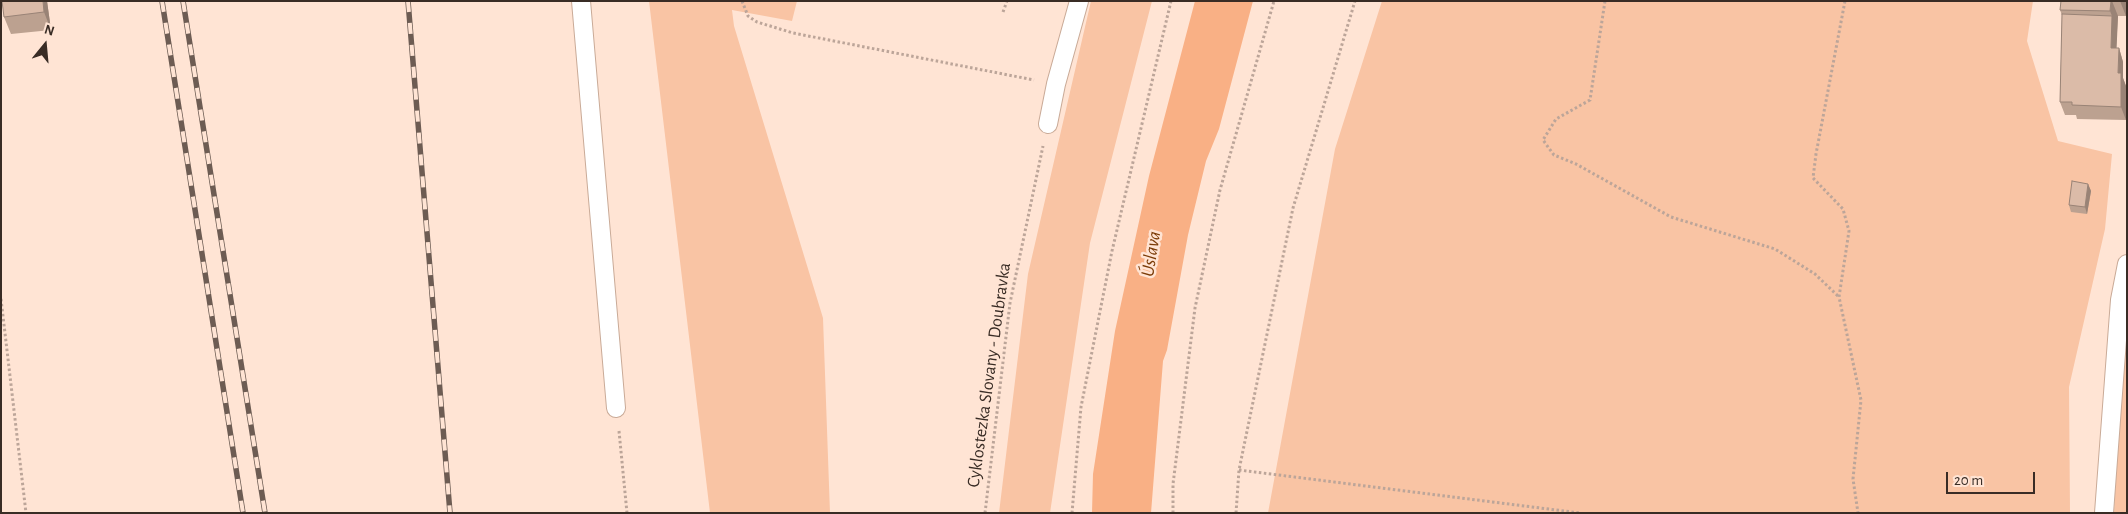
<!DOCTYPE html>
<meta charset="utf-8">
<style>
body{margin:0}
#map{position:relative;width:2128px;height:514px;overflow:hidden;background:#ffe4d4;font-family:"Alegreya Sans",sans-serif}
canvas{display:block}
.frame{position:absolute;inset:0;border:2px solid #392c25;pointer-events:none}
.north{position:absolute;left:20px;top:20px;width:50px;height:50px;-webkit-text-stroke:4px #ffe4d4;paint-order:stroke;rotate:17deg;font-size:14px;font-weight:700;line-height:20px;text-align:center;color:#392c25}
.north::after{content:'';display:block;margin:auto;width:18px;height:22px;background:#392c25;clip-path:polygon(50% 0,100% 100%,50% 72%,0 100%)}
.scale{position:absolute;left:1946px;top:472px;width:89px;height:22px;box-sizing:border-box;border:2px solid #392c25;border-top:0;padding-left:6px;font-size:15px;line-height:18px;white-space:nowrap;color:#392c25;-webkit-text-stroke:4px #ffe4d4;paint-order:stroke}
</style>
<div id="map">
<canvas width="2128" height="514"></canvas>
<div class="frame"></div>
<div class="north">N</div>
<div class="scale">20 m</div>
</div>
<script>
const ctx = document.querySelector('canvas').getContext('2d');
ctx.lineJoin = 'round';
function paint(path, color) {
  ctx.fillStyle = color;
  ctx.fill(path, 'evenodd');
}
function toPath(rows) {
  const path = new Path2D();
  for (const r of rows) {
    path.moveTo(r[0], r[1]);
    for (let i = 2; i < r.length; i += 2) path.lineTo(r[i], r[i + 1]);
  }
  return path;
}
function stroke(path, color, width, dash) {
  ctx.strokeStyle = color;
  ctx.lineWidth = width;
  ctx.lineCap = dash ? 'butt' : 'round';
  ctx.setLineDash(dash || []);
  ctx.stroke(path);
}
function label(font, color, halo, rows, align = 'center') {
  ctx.font = font + ' "Alegreya Sans",sans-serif';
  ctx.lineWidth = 5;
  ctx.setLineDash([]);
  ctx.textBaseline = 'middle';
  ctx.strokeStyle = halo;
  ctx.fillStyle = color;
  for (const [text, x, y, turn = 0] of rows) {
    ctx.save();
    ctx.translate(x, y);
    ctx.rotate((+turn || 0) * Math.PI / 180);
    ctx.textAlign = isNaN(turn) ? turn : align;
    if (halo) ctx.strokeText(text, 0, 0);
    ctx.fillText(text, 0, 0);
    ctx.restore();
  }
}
paint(toPath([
 [649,1,797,1,792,21,732,10,734,26,823,318,830,513,710,513],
 [1091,1,1152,1,1090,243,1050,513,999,513,1028,274],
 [1382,1,2033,1,2027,41,2058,141,2112,154,2105,229,2069,387,2070,513,1268,513,1335,149],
 [2127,322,2127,513,2114,513,2120,392]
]), '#f9c4a4');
paint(toPath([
 [1195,1,1253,1,1219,129,1206,161,1188,235,1167,350,1163,361,1151,513,1092,513,1093,474,1115,331,1149,176]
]), '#f9b085');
const lane = toPath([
 [581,1,616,408],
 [1048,124,1056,84,1079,1],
 [2104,513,2120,300,2127,264]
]);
stroke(lane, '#c9aa97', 20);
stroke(toPath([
 [742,1,748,16,757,22,793,33,1034,80],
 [1605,1,1590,100,1556,119,1543,140,1554,155,1576,164,1671,217,1775,249,1815,274,1839,297],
 [1845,1,1816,154,1813,178,1843,209,1849,231,1839,297,1861,400,1853,479,1858,513],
 [1003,12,1007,1],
 [1,299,26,513],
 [619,431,627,513],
 [1239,470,1580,513],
 [985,513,1010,303,1043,146],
 [1072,513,1081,407,1112,251,1171,1],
 [1173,513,1173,484,1195,308,1220,190,1274,1],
 [1236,513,1239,470,1293,208,1355,1]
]), '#bca599', 3, [2.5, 2.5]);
stroke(lane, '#fff', 18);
const rail = toPath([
 [162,1,243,513],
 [183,1,265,513],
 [408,1,450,513]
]);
stroke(rail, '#6d5c53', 5.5);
stroke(rail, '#ffe4d4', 4, [11]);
paint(toPath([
 [47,1,51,30,11,34,4,17],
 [2061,1,2126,1,2126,16,2118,16,2116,48,2119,48,2123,62,2123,78,2126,86,2126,120,2077,119,2076,115,2065,115,2060,102,2062,15,2060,10],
 [2088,184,2091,191,2087,214,2071,212,2069,205]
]), '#bca190');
paint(toPath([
 [43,1,47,1,51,30,44,12],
 [2111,1,2112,1,2118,16,2116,61,2111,48,2112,16,2110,11],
 [2120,1,2126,1,2126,16],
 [2119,48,2123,62,2123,78,2126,86,2126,120,2121,107,2118,73],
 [2088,184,2091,191,2087,214,2085,207]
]), '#998376');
const building = toPath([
 [2,1,43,1,44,12,4,17,2,1],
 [2061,1,2111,1,2110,11,2060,10,2061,1],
 [2062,14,2112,16,2111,48,2119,48,2118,73,2121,73,2121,107,2072,105,2072,102,2060,102,2062,14],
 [2072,181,2088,184,2085,207,2069,205,2072,181]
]);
paint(building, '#dbbba8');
stroke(building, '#998376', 1);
label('18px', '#392c25', '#ffe4d4', [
 ["Cyklostezka Slovany - Doubravka",989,375,-82]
]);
label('italic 19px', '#7b3b07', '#ffe4d4', [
 ["Úslava",1151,254,-81]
]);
</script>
